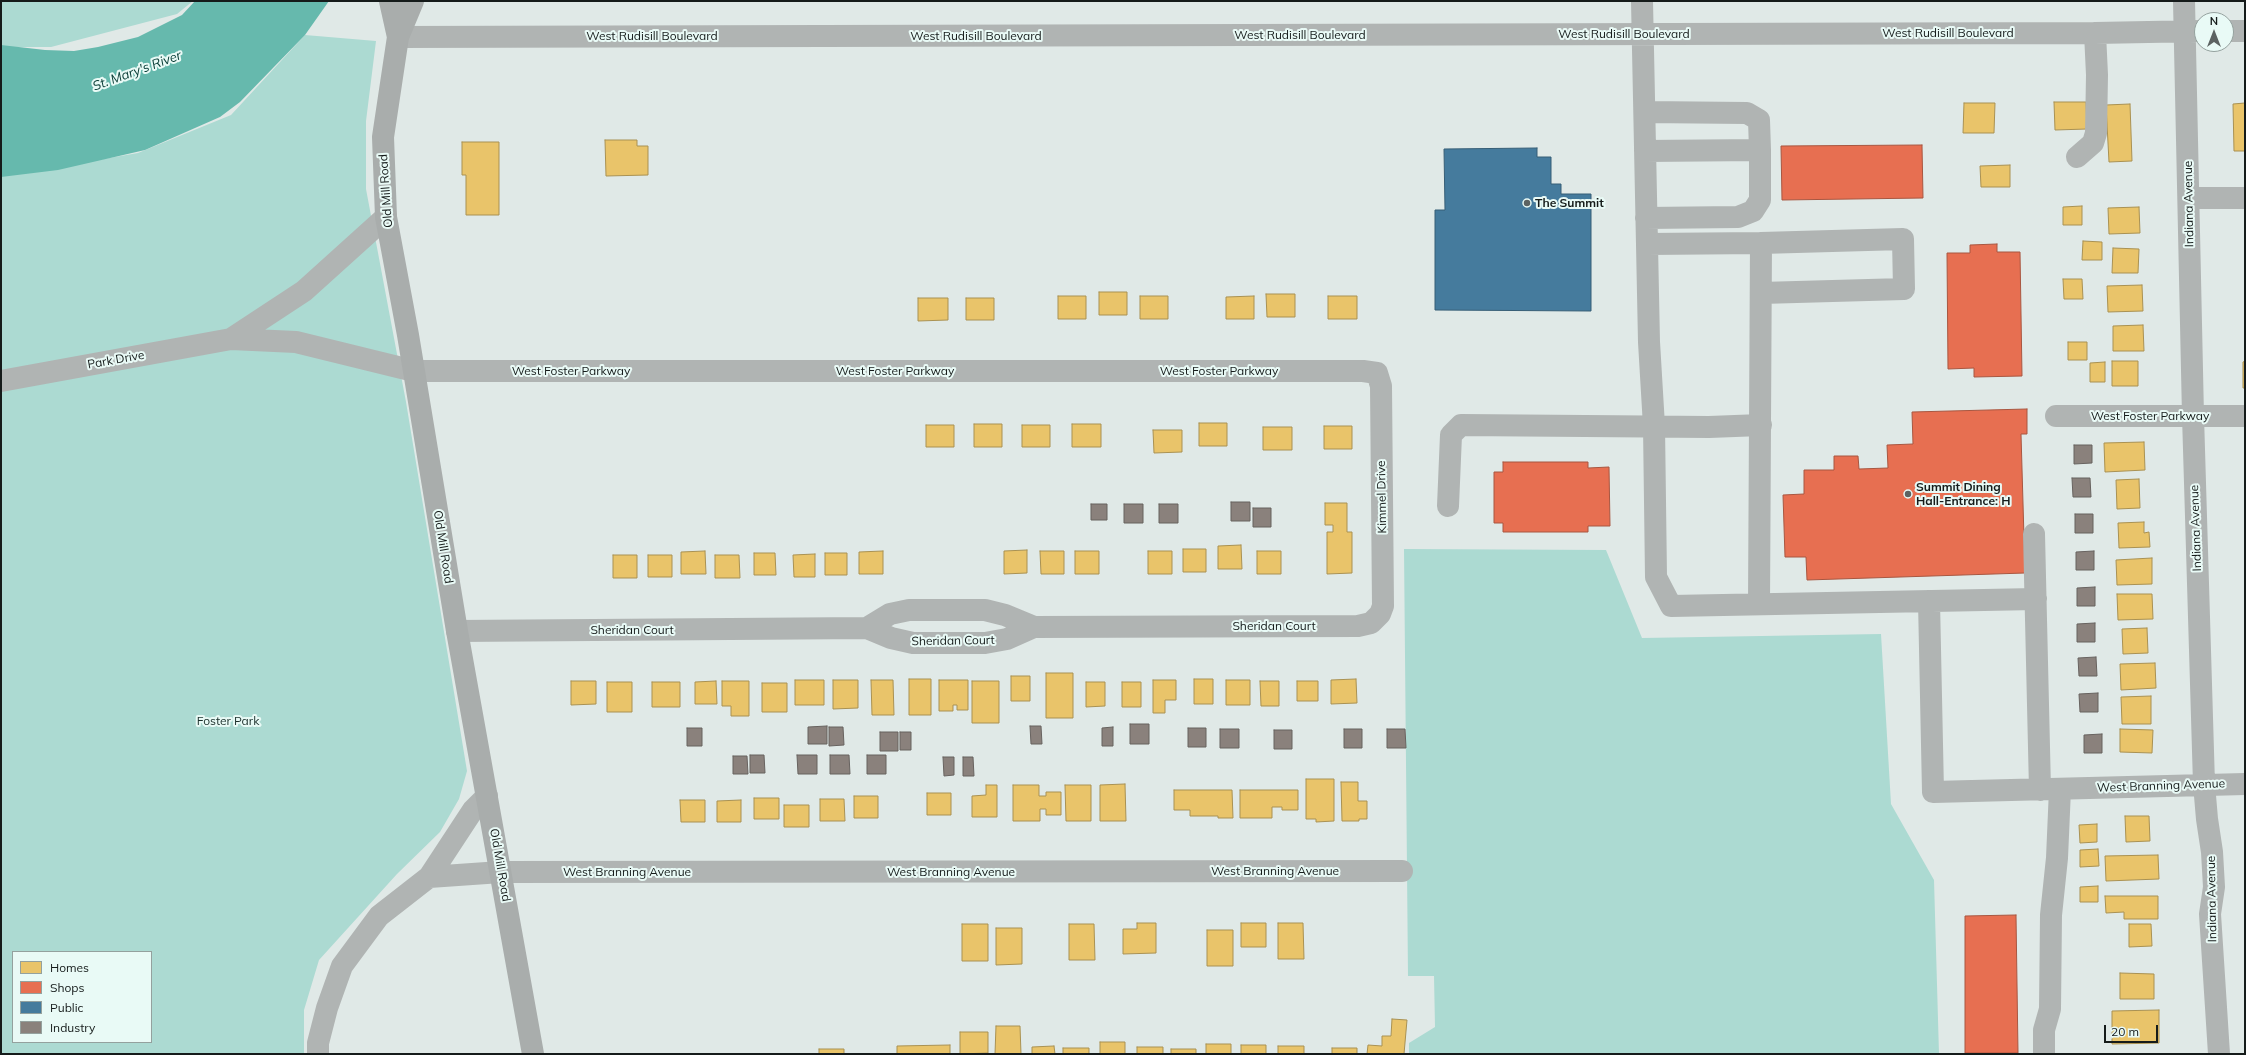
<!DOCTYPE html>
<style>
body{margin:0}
#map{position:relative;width:2246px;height:1055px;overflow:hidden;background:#e0e9e7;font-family:Mulish,sans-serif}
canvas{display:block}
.frame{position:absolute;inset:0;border:2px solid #151b1a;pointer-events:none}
.legend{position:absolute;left:12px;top:951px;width:140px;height:92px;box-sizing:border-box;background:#e9faf6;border:1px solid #94a19e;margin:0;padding:5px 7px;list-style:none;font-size:12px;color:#151b1a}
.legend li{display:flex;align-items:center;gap:8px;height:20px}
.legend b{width:20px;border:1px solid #94a19e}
.north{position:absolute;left:2194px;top:12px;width:40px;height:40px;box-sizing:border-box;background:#e9faf6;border:1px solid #94a19e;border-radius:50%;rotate:0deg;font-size:11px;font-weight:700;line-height:16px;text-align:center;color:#151b1a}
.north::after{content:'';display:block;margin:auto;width:14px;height:18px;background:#5c6362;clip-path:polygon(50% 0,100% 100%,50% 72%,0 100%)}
.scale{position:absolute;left:2104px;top:1025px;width:54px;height:18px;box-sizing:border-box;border:2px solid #151b1a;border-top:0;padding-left:5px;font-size:12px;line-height:14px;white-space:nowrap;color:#151b1a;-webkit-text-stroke:3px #e9faf6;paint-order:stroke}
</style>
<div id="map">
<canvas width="2246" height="1055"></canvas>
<div class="frame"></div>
<ul class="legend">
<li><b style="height:11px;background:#e9c46a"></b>Homes</li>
<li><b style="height:11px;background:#e76f51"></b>Shops</li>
<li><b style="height:11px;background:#457b9d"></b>Public</li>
<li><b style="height:11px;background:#8a817c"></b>Industry</li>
</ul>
<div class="north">N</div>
<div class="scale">20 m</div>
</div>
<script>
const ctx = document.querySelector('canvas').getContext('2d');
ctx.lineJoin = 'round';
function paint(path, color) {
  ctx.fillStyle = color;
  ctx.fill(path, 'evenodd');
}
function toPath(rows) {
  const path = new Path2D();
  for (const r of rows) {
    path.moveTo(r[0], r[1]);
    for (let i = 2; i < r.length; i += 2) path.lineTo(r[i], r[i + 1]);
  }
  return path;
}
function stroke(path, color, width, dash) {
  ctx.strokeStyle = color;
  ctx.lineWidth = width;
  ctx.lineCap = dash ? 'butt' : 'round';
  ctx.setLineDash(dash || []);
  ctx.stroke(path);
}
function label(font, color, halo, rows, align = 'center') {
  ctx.font = font + ' Mulish,sans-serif';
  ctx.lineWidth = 4;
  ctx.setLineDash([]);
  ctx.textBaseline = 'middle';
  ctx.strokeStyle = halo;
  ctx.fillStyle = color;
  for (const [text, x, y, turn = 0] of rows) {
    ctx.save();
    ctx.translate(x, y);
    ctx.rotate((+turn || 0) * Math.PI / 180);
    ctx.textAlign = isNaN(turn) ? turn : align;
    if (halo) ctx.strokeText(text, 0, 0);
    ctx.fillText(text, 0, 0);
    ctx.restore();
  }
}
paint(toPath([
 [1,1,193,1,177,14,51,47,1,47],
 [305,35,376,41,366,121,366,189,406,402,467,771,459,799,440,832,397,874,319,960,304,1010,304,1054,1,1054,1,170,22,173,138,153,231,115],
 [13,952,151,952,151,1042,13,1042],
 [1404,549,1606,550,1642,638,1881,634,1891,804,1934,880,1939,1054,1409,1054,1409,1043,1435,1027,1434,976,1408,976]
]), '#acdad2');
paint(toPath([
 [195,1,329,1,305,35,240,102,220,117,145,150,58,170,1,177,1,45,45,50,74,51,98,47,138,37,182,15]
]), '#66b9ad');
const homes = toPath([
 [2054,102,2086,102,2087,129,2055,130,2054,102],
 [1964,103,1995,103,1994,133,1963,133,1964,103],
 [2245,103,2245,151,2234,151,2233,104,2245,103],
 [2130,104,2132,161,2109,162,2106,105,2130,104],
 [605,140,637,140,637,146,648,146,648,175,606,176,605,140],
 [462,142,499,142,499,215,466,215,466,175,462,175,462,142],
 [2010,165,2010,187,1981,187,1980,166,2010,165],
 [2082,206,2082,225,2063,225,2063,207,2082,206],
 [2139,207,2140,233,2109,234,2108,208,2139,207],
 [2083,241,2102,242,2102,260,2082,260,2083,241],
 [2113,248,2139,249,2138,273,2112,273,2113,248],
 [2063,279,2082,279,2083,299,2064,299,2063,279],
 [2142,285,2143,311,2108,312,2107,286,2142,285],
 [1099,292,1127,292,1127,315,1099,315,1099,292],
 [1266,294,1295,294,1295,317,1267,317,1266,294],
 [1058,296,1086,296,1086,319,1058,319,1058,296],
 [1140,296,1168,296,1168,319,1140,319,1140,296],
 [1254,296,1254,319,1226,319,1226,297,1254,296],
 [1328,296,1357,296,1357,319,1328,319,1328,296],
 [918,298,948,298,948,320,918,321,918,298],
 [966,298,994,298,994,320,966,320,966,298],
 [2143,325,2144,351,2113,351,2113,326,2143,325],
 [2068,342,2087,342,2087,360,2068,360,2068,342],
 [2112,361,2138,361,2138,386,2112,386,2112,361],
 [2245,361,2245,388,2243,388,2243,362,2245,361],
 [2105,362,2105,382,2090,382,2090,363,2105,362],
 [1199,423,1227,423,1227,446,1199,446,1199,423],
 [974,424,1002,424,1002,447,974,447,974,424],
 [1072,424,1101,424,1101,447,1072,447,1072,424],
 [926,425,954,425,954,447,926,447,926,425],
 [1022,425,1050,425,1050,447,1022,447,1022,425],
 [1324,426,1352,426,1352,449,1324,449,1324,426],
 [1263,427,1292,427,1292,450,1263,450,1263,427],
 [1153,430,1182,430,1182,452,1154,453,1153,430],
 [2144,442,2145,470,2105,472,2104,443,2144,442],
 [2139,479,2140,508,2117,509,2116,480,2139,479],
 [1325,503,1347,503,1347,532,1352,532,1352,573,1327,574,1327,532,1333,532,1333,525,1325,525,1325,503],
 [2144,522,2144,533,2149,532,2150,547,2119,548,2118,523,2144,522],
 [1241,545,1242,569,1218,569,1218,546,1241,545],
 [1183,549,1206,549,1206,572,1183,572,1183,549],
 [1027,550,1027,573,1004,574,1004,551,1027,550],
 [705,551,706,574,681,574,681,552,705,551],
 [883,551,883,574,859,574,859,552,883,551],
 [1040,551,1064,551,1064,574,1041,574,1040,551],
 [1075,551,1099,551,1099,574,1075,574,1075,551],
 [1148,551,1172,551,1172,574,1148,574,1148,551],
 [1257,551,1281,551,1281,574,1257,574,1257,551],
 [754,553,775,553,776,575,754,575,754,553],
 [825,553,847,553,847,575,825,575,825,553],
 [815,554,815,577,794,577,793,555,815,554],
 [613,555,637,555,637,578,613,578,613,555],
 [648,555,672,555,672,577,648,577,648,555],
 [715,555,739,555,740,578,715,578,715,555],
 [2152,558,2152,584,2117,585,2116,560,2152,558],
 [2117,594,2152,594,2153,619,2118,620,2117,594],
 [2147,628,2148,653,2123,654,2122,629,2147,628],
 [2155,663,2156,688,2121,690,2120,664,2155,663],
 [1046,673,1073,673,1073,718,1046,718,1046,673],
 [1011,676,1030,676,1030,701,1011,701,1011,676],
 [909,679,931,679,931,715,909,715,909,679],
 [1194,679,1213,679,1213,704,1194,704,1194,679],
 [1356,679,1357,703,1331,704,1331,680,1356,679],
 [795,680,824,680,824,705,795,705,795,680],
 [833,680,858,680,858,708,833,709,833,680],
 [871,680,893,680,894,715,872,715,871,680],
 [939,680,968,680,968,710,957,710,957,705,953,705,953,711,939,711,939,680],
 [1153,680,1176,680,1176,700,1165,700,1165,713,1153,713,1153,680],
 [1226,680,1250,680,1250,705,1226,705,1226,680],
 [571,681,596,681,596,704,571,705,571,681],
 [716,681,717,704,695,704,695,682,716,681],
 [722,681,749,681,749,716,731,716,731,706,722,706,722,681],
 [972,681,999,681,999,723,972,723,972,681],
 [1260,681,1279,681,1279,706,1261,706,1260,681],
 [1297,681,1318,681,1318,701,1297,701,1297,681],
 [607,682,632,682,632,712,607,712,607,682],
 [652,682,680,682,680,707,652,707,652,682],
 [1086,682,1105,682,1105,706,1086,707,1086,682],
 [1122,682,1141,682,1141,707,1122,707,1122,682],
 [762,683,787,683,787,712,762,712,762,683],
 [2151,696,2151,724,2122,724,2121,697,2151,696],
 [2120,729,2153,730,2152,753,2120,752,2120,729],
 [1306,779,1334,779,1334,821,1316,822,1316,819,1306,819,1306,779],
 [1341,782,1358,782,1358,801,1367,801,1367,819,1359,819,1359,821,1342,821,1341,782],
 [1125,784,1126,821,1100,821,1100,785,1125,784],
 [986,785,997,785,997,817,972,817,972,796,986,795,986,785],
 [1013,785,1039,785,1039,796,1046,796,1046,792,1061,792,1061,815,1046,815,1046,809,1040,809,1040,821,1013,821,1013,785],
 [1065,785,1091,785,1091,821,1066,821,1065,785],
 [1174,790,1232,790,1233,818,1218,818,1218,816,1190,816,1190,810,1174,810,1174,790],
 [1240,790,1298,790,1298,810,1282,810,1282,807,1272,807,1272,818,1240,818,1240,790],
 [927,793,951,793,951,815,927,815,927,793],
 [854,796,878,796,878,818,854,818,854,796],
 [754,798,779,798,779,819,754,819,754,798],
 [820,799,844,799,845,821,820,821,820,799],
 [680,800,705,800,705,822,681,822,680,800],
 [741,800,741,822,717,822,717,801,741,800],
 [784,805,809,805,809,827,784,827,784,805],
 [2125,816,2149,816,2150,841,2126,842,2125,816],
 [2097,824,2097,842,2080,843,2079,825,2097,824],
 [2098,849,2099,866,2080,867,2080,850,2098,849],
 [2158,855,2159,879,2106,881,2105,856,2158,855],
 [2098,886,2098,902,2080,902,2080,887,2098,886],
 [2105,896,2158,896,2158,919,2124,919,2124,912,2106,913,2105,896],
 [1137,923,1156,923,1156,953,1123,954,1123,929,1137,929,1137,923],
 [1241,923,1266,923,1266,947,1241,947,1241,923],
 [1278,923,1303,923,1304,959,1278,959,1278,923],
 [962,924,988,924,988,961,962,961,962,924],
 [1069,924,1094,924,1095,960,1069,960,1069,924],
 [2129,924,2151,924,2152,946,2129,947,2129,924],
 [996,928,1022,928,1022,964,996,965,996,928],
 [1207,930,1233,930,1233,966,1207,966,1207,930],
 [2120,973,2154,974,2154,999,2120,999,2120,973],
 [2159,1010,2159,1043,2112,1044,2112,1011,2159,1010],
 [1392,1019,1407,1020,1404,1054,1367,1054,1368,1045,1382,1046,1382,1036,1391,1036,1392,1019],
 [996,1026,1020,1026,1021,1054,995,1054,996,1026],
 [960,1032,988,1032,988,1053,960,1054,960,1032],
 [1100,1042,1125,1042,1125,1054,1100,1054,1100,1042],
 [1206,1044,1231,1044,1231,1054,1206,1054,1206,1044],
 [950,1045,950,1054,897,1054,897,1046,950,1045],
 [1241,1045,1266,1045,1266,1054,1241,1054,1241,1045],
 [1054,1046,1055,1054,1032,1054,1032,1047,1054,1046],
 [1278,1046,1304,1046,1304,1054,1278,1054,1278,1046],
 [1137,1047,1163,1047,1163,1054,1137,1054,1137,1047],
 [1063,1048,1089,1048,1089,1054,1063,1054,1063,1048],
 [1332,1048,1357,1048,1357,1054,1332,1054,1332,1048],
 [819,1049,844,1049,844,1054,819,1054,819,1049],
 [1171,1049,1196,1049,1196,1054,1171,1054,1171,1049]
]);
paint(homes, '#e9c46a');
stroke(homes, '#a99152', 1);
const shops = toPath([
 [1922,145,1923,198,1782,200,1781,146,1922,145],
 [1997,244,1997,252,2020,252,2022,376,1974,377,1974,368,1948,369,1947,253,1970,253,1970,245,1997,244],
 [2027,409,2027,434,2021,434,2025,573,1807,580,1806,557,1785,557,1783,495,1804,494,1804,470,1834,470,1834,456,1858,456,1859,469,1888,468,1887,445,1913,444,1912,412,2027,409],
 [1503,462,1588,462,1588,468,1609,467,1610,526,1588,526,1588,532,1503,532,1503,523,1494,523,1494,472,1503,472,1503,462],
 [2016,915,2018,1053,1965,1053,1965,916,2016,915]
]);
paint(shops, '#e76f51');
stroke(shops, '#a85640', 1);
const public = toPath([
 [1537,148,1537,157,1551,157,1551,184,1561,184,1561,194,1591,194,1591,311,1435,310,1435,210,1445,210,1444,149,1537,148]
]);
paint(public, '#457b9d');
stroke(public, '#375e76', 1);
const industry = toPath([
 [2074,445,2092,445,2092,463,2074,464,2074,445],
 [2072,478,2090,478,2091,497,2073,497,2072,478],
 [1231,502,1250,502,1250,521,1231,521,1231,502],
 [1091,504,1107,504,1107,520,1091,520,1091,504],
 [1124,504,1143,504,1143,523,1124,523,1124,504],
 [1159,504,1178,504,1178,523,1159,523,1159,504],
 [1253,508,1271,508,1271,527,1253,527,1253,508],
 [2075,514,2093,514,2093,533,2075,533,2075,514],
 [2094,551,2094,570,2076,570,2076,552,2094,551],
 [2095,587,2095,606,2077,606,2077,588,2095,587],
 [2095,623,2095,642,2077,642,2077,624,2095,623],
 [2096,657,2097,676,2079,676,2078,658,2096,657],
 [2098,693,2098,712,2080,712,2079,694,2098,693],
 [1130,724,1149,724,1149,744,1130,744,1130,724],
 [827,726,827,744,808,744,808,727,827,726],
 [1030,726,1041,726,1042,744,1031,744,1030,726],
 [829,727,843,727,844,745,829,746,829,727],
 [1113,727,1113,746,1102,746,1102,728,1113,727],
 [687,728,702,728,702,746,687,746,687,728],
 [1188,728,1206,728,1206,747,1188,747,1188,728],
 [1220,729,1239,729,1239,748,1220,748,1220,729],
 [1344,729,1362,729,1362,748,1344,748,1344,729],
 [1387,729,1405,729,1406,748,1387,748,1387,729],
 [1274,730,1292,730,1292,749,1274,749,1274,730],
 [880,732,898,732,898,751,880,751,880,732],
 [900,732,911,732,911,750,900,750,900,732],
 [2102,734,2102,753,2084,753,2084,735,2102,734],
 [750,755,764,755,765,773,750,773,750,755],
 [797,755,817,755,817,774,798,774,797,755],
 [830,755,849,755,850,774,830,774,830,755],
 [867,755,886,755,886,774,867,774,867,755],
 [733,756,747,756,748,774,733,774,733,756],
 [943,757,954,757,954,775,944,776,943,757],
 [963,757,973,757,974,776,963,776,963,757]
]);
paint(industry, '#8a817c');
stroke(industry, '#67625f', 1);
stroke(toPath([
 [1642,1,1649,342,1654,426,1656,577,1671,606,2036,599],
 [2184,1,2193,416,2204,784,2207,819,2212,852,2214,887,2210,914,2219,1054],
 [2226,31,2245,31],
 [398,37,2095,33,2202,31],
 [1645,112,1747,113,1759,120,1760,150,1760,200,1753,211,1738,217,1646,218],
 [1645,151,1760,150],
 [2077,157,2093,143,2096,133,2097,75,2095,33],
 [2189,198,2245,198],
 [386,217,304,291,231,339,296,342,414,371,1363,371,1377,373,1381,386,1383,606,1380,614,1371,623,1358,626,1034,627,1007,639,985,643,913,643,891,638,867,628,457,631],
 [1761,243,1903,239,1904,289,1761,293],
 [1647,244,1761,243,1759,604],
 [1,381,231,339],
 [2056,416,2245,416],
 [1448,506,1451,435,1461,425,1709,427,1761,425],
 [2034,534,2040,790],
 [1929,601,1933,792,2245,784],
 [867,628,890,614,909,610,985,610,1005,615,1034,627],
 [429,877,473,810,487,796],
 [318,1054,318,1043,327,1008,342,966,379,916,429,877,501,872,1402,871],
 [2044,1054,2044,1030,2050,1009,2051,915,2057,858,2060,789]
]), '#b0b4b3', 22);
stroke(toPath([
 [390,1,398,37],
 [413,1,398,37,383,137,386,217,408,335,457,631,533,1054]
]), '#a9adac', 22);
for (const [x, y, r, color] of [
 [1527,203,4,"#5c6362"],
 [1908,494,4,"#5c6362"]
]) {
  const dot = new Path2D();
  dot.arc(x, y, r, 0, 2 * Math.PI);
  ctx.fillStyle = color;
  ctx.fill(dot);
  stroke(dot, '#e9faf6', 1.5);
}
label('12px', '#151b1a', '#e9faf6', [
 ["West Rudisill Boulevard",1948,33],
 ["West Rudisill Boulevard",1624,34],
 ["West Rudisill Boulevard",1300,35],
 ["West Rudisill Boulevard",652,36],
 ["West Rudisill Boulevard",976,36],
 ["Old Mill Road",386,191,-94],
 ["Indiana Avenue",2189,204,-91],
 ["Park Drive",116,360,-10],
 ["West Foster Parkway",571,371],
 ["West Foster Parkway",895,371],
 ["West Foster Parkway",1219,371],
 ["West Foster Parkway",2150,416],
 ["Kimmel Drive",1382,497,-91],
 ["Indiana Avenue",2196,528,-92],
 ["Old Mill Road",443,547,81],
 ["Sheridan Court",1274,626],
 ["Sheridan Court",632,630],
 ["Sheridan Court",953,641,-1],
 ["West Branning Avenue",2161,786,-2],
 ["Old Mill Road",500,865,80],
 ["West Branning Avenue",1275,871],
 ["West Branning Avenue",627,872],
 ["West Branning Avenue",951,872],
 ["Indiana Avenue",2212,899,-91]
]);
label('bold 12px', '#151b1a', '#e9faf6', [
 ["The Summit",1535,203],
 ["Summit Dining",1916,487],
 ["Hall-Entrance: H",1916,501]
], 'left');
label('12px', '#1a2e2a', '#e9faf6', [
 ["Foster Park",228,721]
]);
label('italic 13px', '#053a33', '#e9faf6', [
 ["St. Mary's River",137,71,-20]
]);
</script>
